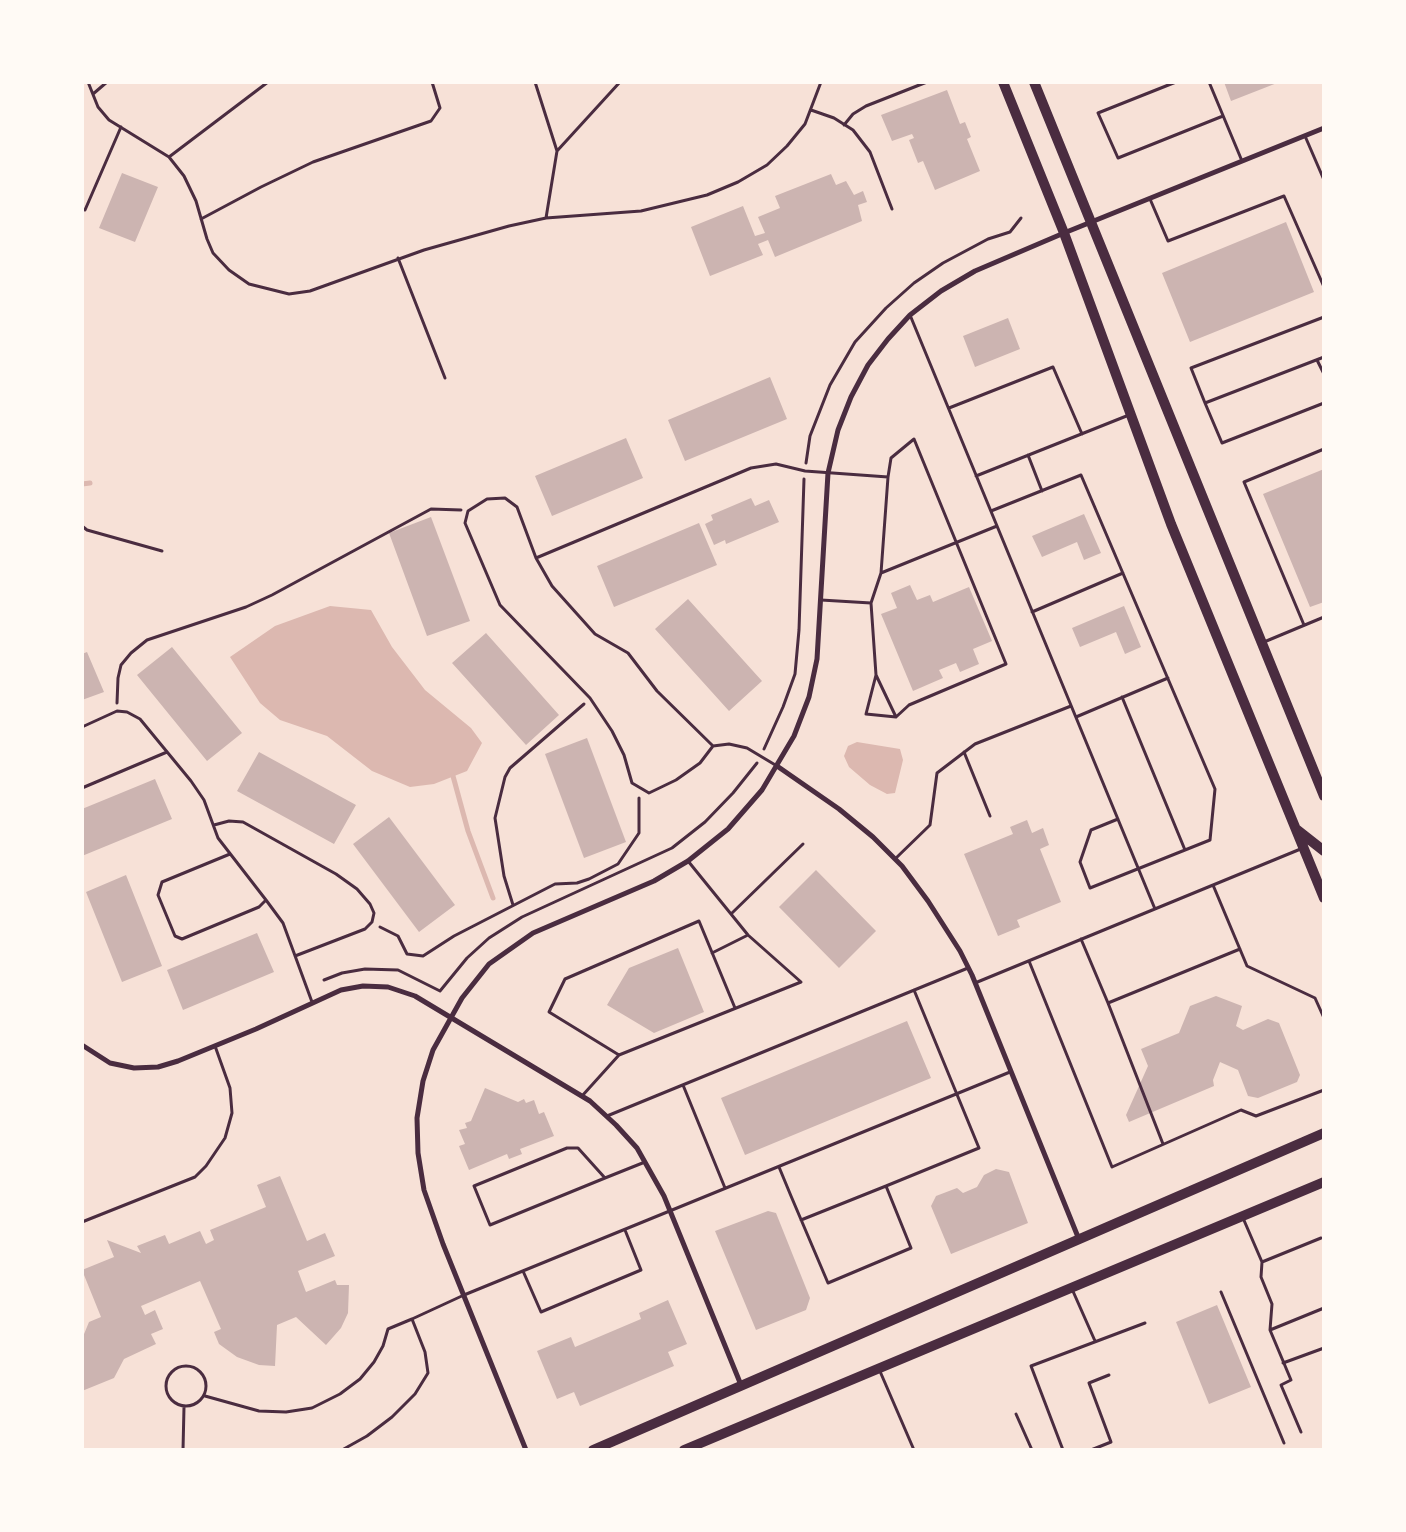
<!DOCTYPE html>
<style>
body{margin:0}
#map{position:relative;width:1406px;height:1532px;overflow:hidden;background:#f7e1d7;font-family:Ubuntu,sans-serif}
canvas{display:block}
.frame{position:absolute;inset:0;border:84px solid #fffaf5;pointer-events:none}
</style>
<div id="map">
<canvas width="1406" height="1532"></canvas>
<div class="frame"></div>
</div>
<script>
const ctx = document.querySelector('canvas').getContext('2d');
ctx.lineJoin = 'round';
function paint(path, color) {
  ctx.fillStyle = color;
  ctx.fill(path, 'evenodd');
}
function toPath(rows) {
  const path = new Path2D();
  for (const r of rows) {
    if (r.length === 3) {
      path.moveTo(r[0] + r[2], r[1]);
      path.arc(r[0], r[1], r[2], 0, 2 * Math.PI);
      continue;
    }
    path.moveTo(r[0], r[1]);
    for (let i = 2; i < r.length; i += 2) path.lineTo(r[i], r[i + 1]);
  }
  return path;
}
function stroke(path, color, width, dash) {
  ctx.strokeStyle = color;
  ctx.lineWidth = width;
  ctx.lineCap = dash ? 'butt' : 'round';
  ctx.setLineDash(dash || []);
  ctx.stroke(path);
}
paint(toPath([
 [330,606,371,610,392,647,425,690,471,728,482,743,467,771,434,784,410,787,372,771,327,736,280,720,260,703,230,657,275,626],
 [857,742,900,749,903,760,895,793,887,794,870,785,849,767,844,756,848,746]
]), '#dcb8b0');
stroke(toPath([
 [82,484,90,483],
 [453,776,468,831,493,898]
]), '#dcb8b0', 5);
paint(toPath([
 [1224,82,1277,82,1277,83,1231,101],
 [947,90,960,124,965,122,971,137,967,139,980,171,935,190,923,161,918,163,909,140,914,138,912,134,892,141,881,115],
 [122,173,158,187,135,242,99,228],
 [831,174,836,185,846,181,854,195,863,191,867,202,858,205,862,221,775,257,768,240,758,244,763,255,710,276,691,227,743,206,755,236,765,233,758,217,780,208,775,196],
 [1286,222,1314,292,1190,342,1162,273],
 [1008,318,1020,349,975,367,963,336],
 [770,377,787,419,685,461,668,420],
 [626,438,643,478,552,516,535,476],
 [1324,469,1324,602,1310,607,1263,494],
 [751,498,755,506,769,500,779,522,726,544,725,540,714,545,705,524,713,520,711,515],
 [1084,514,1101,553,1084,560,1077,542,1042,557,1032,536],
 [431,517,470,621,427,636,389,533],
 [699,523,717,565,614,607,597,566],
 [910,585,917,600,930,595,933,602,969,587,992,641,973,649,979,664,960,672,956,663,939,670,943,678,913,691,881,614,897,608,891,593],
 [688,599,762,681,729,711,655,629],
 [1124,606,1141,647,1125,654,1116,632,1080,647,1072,628],
 [486,633,559,715,526,745,452,663],
 [172,647,242,733,207,761,137,675],
 [87,652,104,692,82,700,82,654],
 [587,738,626,842,584,858,545,754],
 [259,752,356,805,334,844,237,791],
 [155,779,172,819,82,856,82,809],
 [389,817,455,905,419,932,353,844],
 [1027,820,1032,833,1043,828,1049,845,1040,849,1061,902,1017,920,1020,927,998,936,964,854,1013,834,1010,827],
 [816,870,876,931,839,968,779,907],
 [126,875,162,966,122,982,86,892],
 [257,933,274,972,183,1010,167,970],
 [678,948,704,1012,654,1033,607,1005,629,968],
 [1216,996,1242,1006,1236,1026,1243,1030,1268,1019,1279,1023,1300,1075,1297,1082,1258,1098,1248,1096,1238,1070,1220,1062,1213,1080,1214,1086,1129,1122,1126,1115,1148,1066,1141,1049,1179,1033,1190,1006],
 [907,1021,931,1078,745,1155,721,1098],
 [485,1088,518,1102,524,1099,526,1103,534,1100,539,1114,544,1112,554,1136,520,1149,522,1154,509,1159,507,1154,469,1170,459,1146,465,1144,459,1130,467,1128,465,1123,471,1121],
 [996,1169,1009,1172,1028,1223,951,1254,931,1206,936,1196,957,1188,963,1193,977,1187,984,1175],
 [280,1176,307,1241,325,1233,335,1256,298,1271,306,1292,335,1280,337,1285,349,1285,348,1313,341,1328,326,1345,296,1317,277,1325,275,1366,259,1365,237,1357,219,1344,214,1332,221,1329,200,1281,141,1306,145,1315,155,1310,163,1329,151,1334,156,1344,124,1359,114,1378,82,1391,82,1339,89,1322,101,1317,82,1270,114,1257,107,1240,141,1253,137,1246,165,1235,169,1244,200,1231,206,1244,214,1240,210,1230,266,1207,257,1185],
 [768,1211,776,1213,810,1298,806,1310,756,1330,715,1231],
 [668,1300,687,1344,668,1352,674,1366,580,1406,574,1392,557,1399,537,1351,571,1337,575,1347,641,1319,639,1313],
 [1217,1305,1251,1387,1209,1404,1176,1322]
]), '#ccb4b1');
stroke(toPath([
 [806,463,810,436,830,385,855,342,886,308,914,283,943,263,988,239,1010,232,1021,218],
 [82,526,87,530,162,551],
 [117,703,118,678,121,665,131,653,147,640,246,607,272,595,431,509,461,510],
 [764,749,783,707,795,674,799,630,804,479],
 [513,905,504,876,495,818,505,777,510,768,584,704],
 [380,927,398,936,407,954,423,956,454,936,555,884,577,883,589,879,618,864,639,833,639,798],
 [324,980,342,973,365,969,398,970,440,991,467,958,489,938,522,917,672,848,705,822,733,793,757,763]
]), '#4a2c40', 3);
stroke(toPath([
 [88,82,98,107,109,120,169,157,184,176,196,201,207,239,213,253,229,270,249,284,289,294,310,291,424,250,509,226,546,218,641,211,707,195,738,182,767,165,787,146,805,124,821,82],
 [535,82,557,151,546,218],
 [1176,82,1098,113,1118,158,1223,116],
 [1209,82,1242,161],
 [93,94,107,82],
 [811,110,834,118,853,130,870,152,892,209],
 [844,125,853,114,866,106,927,82],
 [1305,136,1324,180],
 [557,151,620,82],
 [169,157,268,82],
 [1150,199,1168,241,1284,196,1324,287],
 [85,210,121,127],
 [201,219,261,187,313,162,431,121,440,108,432,82],
 [398,258,445,378],
 [910,315,1155,909],
 [1324,357,1205,403,1222,443,1324,403],
 [1317,360,1324,374],
 [1205,403,1191,368,1324,317],
 [949,408,1053,367,1082,434],
 [1028,455,1042,491],
 [976,476,1129,415],
 [888,477,891,458,914,439,1006,664,909,705,896,717],
 [991,511,1081,475,1215,789,1210,840,1090,888,1080,862,1091,830,1118,819],
 [536,558,751,468,776,464,805,471,888,477,881,573,871,603],
 [881,573,997,526],
 [821,600,871,603,876,675,866,714,896,717,876,675],
 [1032,612,1123,573],
 [1304,625,1244,482,1324,449],
 [1264,642,1324,617],
 [1122,697,1185,850],
 [1076,717,1168,678],
 [82,727,117,711,127,712,140,719,191,781,204,800,218,838,266,900],
 [713,746,657,691,628,653,595,634,552,586,536,558,517,507,505,498,487,499,468,511,465,523,500,605,590,698,612,731,624,755,632,783,649,793,676,780,700,763,713,746,729,744,747,748,777,766],
 [964,752,990,816],
 [82,788,167,752],
 [214,825,229,821,243,822,336,874,357,889,370,904,374,913,372,922,365,929,295,956],
 [230,854,162,882,158,895,175,936,182,939,259,907,266,900,283,923,312,1002],
 [895,859,930,825,937,773,975,744,1071,706],
 [1213,885,1247,966,1315,998,1324,1018],
 [731,914,803,844],
 [1081,939,1108,1003,1240,949],
 [712,953,748,935],
 [1029,961,1112,1167,1241,1110,1256,1116,1324,1090],
 [975,983,1303,848],
 [1108,1003,1163,1144],
 [619,1055,549,1012,565,979,699,921,735,1008],
 [683,1085,725,1188],
 [582,1096,619,1055,801,982,748,935,688,861],
 [607,1116,968,968],
 [779,1167,791,1196,828,1283,911,1248,886,1186,801,1220],
 [605,1178,578,1148,567,1148,474,1186,490,1225,605,1178,645,1162],
 [886,1186,979,1148,914,990],
 [1243,1218,1262,1262,1261,1277,1272,1304,1270,1330,1291,1380,1281,1385,1301,1432],
 [82,1222,195,1177,206,1166,225,1138,232,1113,230,1088,215,1046],
 [1262,1262,1321,1238],
 [523,1271,541,1312,641,1270,625,1230],
 [1072,1289,1095,1341],
 [1221,1292,1284,1443],
 [1270,1330,1324,1308],
 [1283,1363,1324,1348],
 [186,1386,20],
 [879,1369,914,1450],
 [205,1396,259,1411,286,1412,312,1408,340,1394,360,1379,374,1362,383,1346,388,1329,412,1319],
 [1016,1414,1032,1450],
 [183,1450,184,1407],
 [342,1450,367,1436,392,1417,415,1394,428,1373,425,1352,412,1319,464,1295,1010,1072],
 [1063,1450,1031,1366,1145,1323],
 [1091,1450,1111,1442,1089,1383,1109,1375]
]), '#4a2c40', 3);
stroke(toPath([
 [777,766,839,809,873,837,902,866,928,901,960,951,972,975,1078,1237],
 [82,1045,110,1063,134,1068,158,1067,178,1061,256,1029,341,990,363,986,388,987,415,996,590,1101,616,1125,637,1148,664,1196,741,1385],
 [526,1450,443,1244,424,1190,418,1153,417,1118,423,1081,433,1050,462,998,489,964,533,933,654,881,688,861,728,829,762,790,794,736,809,697,817,659,828,473,838,430,851,397,868,365,888,339,910,315,941,291,975,271,1064,233,1324,128]
]), '#4a2c40', 5);
stroke(toPath([
 [1003,82,1064,233,1171,524,1324,898],
 [1034,82,1324,796],
 [1296,829,1324,851],
 [593,1450,1324,1133],
 [684,1450,1324,1182]
]), '#4a2c40', 10);
</script>
